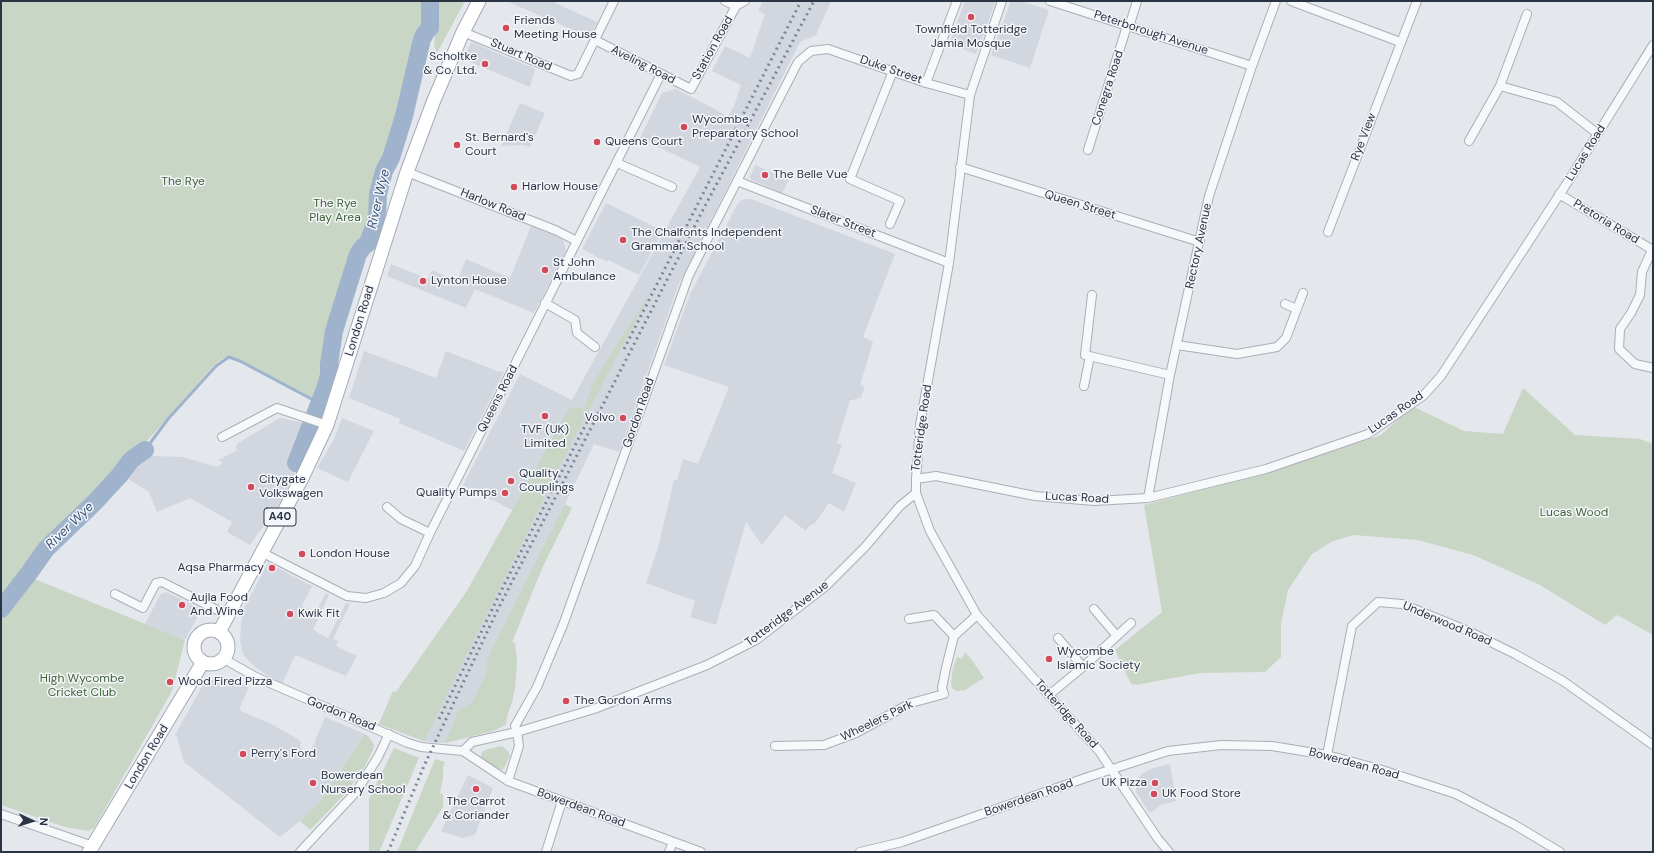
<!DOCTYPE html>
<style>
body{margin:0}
#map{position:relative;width:1654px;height:853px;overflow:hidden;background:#e4e7ec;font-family:"DM Sans",sans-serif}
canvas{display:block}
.frame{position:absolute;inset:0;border:2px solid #2b3445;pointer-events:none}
.north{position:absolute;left:12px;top:801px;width:40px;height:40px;-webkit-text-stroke:3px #f4f6f9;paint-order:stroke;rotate:94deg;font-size:11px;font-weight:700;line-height:16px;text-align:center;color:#2b3445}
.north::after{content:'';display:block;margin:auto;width:14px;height:18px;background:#2b3445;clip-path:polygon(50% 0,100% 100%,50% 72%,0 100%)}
</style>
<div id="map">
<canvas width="1654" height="853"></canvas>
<div class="frame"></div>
<div class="north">N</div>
</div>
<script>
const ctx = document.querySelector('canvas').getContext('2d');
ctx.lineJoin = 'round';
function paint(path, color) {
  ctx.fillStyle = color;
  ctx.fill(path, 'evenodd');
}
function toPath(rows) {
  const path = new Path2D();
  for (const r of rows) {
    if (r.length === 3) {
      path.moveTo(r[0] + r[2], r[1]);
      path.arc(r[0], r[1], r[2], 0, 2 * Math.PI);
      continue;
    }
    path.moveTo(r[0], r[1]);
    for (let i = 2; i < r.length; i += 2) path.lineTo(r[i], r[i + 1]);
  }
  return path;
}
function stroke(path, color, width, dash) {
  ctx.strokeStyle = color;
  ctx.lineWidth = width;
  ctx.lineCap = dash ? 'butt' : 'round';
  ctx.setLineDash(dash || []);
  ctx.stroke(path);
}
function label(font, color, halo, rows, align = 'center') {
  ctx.font = font + ' "DM Sans",sans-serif';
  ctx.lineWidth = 3;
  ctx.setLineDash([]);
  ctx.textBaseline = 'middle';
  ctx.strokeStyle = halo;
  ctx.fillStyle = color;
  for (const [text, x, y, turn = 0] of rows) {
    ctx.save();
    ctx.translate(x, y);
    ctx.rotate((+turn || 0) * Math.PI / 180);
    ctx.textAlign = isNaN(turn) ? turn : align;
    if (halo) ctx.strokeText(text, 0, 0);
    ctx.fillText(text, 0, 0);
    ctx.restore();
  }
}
paint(toPath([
 [506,1,551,1,597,22,590,37],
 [763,1,831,1,816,35,800,42,678,286,619,452,594,444,565,504,563,525,543,566,512,642,515,643,513,700,507,715,506,725,493,731,445,743,424,741,379,724,393,691,396,692,467,591,512,510,463,485,520,374,572,400,700,167,640,138,662,93,676,89,728,116,734,106,741,85,712,71,725,46,750,58,765,14,758,11],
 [965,1,996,1,976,54,949,44],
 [1011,1,1020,1,1049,10,1030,68,991,55],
 [471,42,535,69,530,87,463,59],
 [520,103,545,113,530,147,523,145,501,146],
 [755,165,789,180,782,193,750,179,750,176],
 [746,199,751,199,895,254,863,337,873,342,860,385,865,387,861,397,853,400,850,400,837,443,842,445,832,473,856,483,844,512,829,503,815,523,809,526,806,531,785,515,762,545,746,522,716,625,690,617,695,601,646,583,658,548,674,480,677,480,683,459,698,464,729,387,664,365,690,294,737,205,740,201],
 [606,203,663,231,639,275,608,260,607,262,582,249],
 [531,226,563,239,566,251,534,313,475,289,466,308,387,276,391,264,428,279,432,270,457,281,466,259,510,278],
 [364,351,436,378,446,351,497,371,504,372,464,451,399,423,400,419,349,398],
 [280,418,304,423,316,429,282,500,250,545,227,532,232,522,190,498,157,512,149,492,125,477,133,469,136,463,149,456,182,457,217,467,222,464,221,461,217,461,237,450,236,447,238,443],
 [342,418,374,431,348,482,317,468,333,441],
 [268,563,312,586,302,606,315,613,326,593,329,595,313,630,328,638,346,603,350,604,333,639,338,641,336,646,357,656,346,676,295,655,282,685,255,667,245,657,242,652,240,640,242,616,245,606],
 [166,592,202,609,185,640,145,624,160,595],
 [221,676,249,687,239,710,271,724,298,739,301,742,300,745,302,751,311,751,325,717,365,734,321,800,306,816,280,837,184,762,177,737,175,735,204,683],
 [1170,764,1176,801,1161,805,1152,812,1149,812,1136,792,1136,782,1142,774,1147,771,1157,767],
 [468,775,493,788,475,835,462,838,441,831]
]), '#d2d6de');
paint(toPath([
 [1,1,429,1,429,7,404,107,384,176,375,210,343,294,331,340,329,359,325,375,314,399,236,358,230,357,222,359,214,365,140,449,137,448,130,456,118,467,114,475,36,554,13,589,1,601],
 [439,1,465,1,437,53,434,45],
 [654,286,573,440,424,741,379,724,393,691,396,692,467,591,570,407,584,408,593,383],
 [1523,388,1575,435,1640,439,1653,444,1653,635,1617,615,1605,625,1540,585,1473,555,1418,540,1353,535,1331,542,1312,554,1288,590,1281,624,1281,657,1265,672,1200,673,1136,685,1131,684,1115,650,1162,612,1144,505,1270,472,1381,435,1412,406,1464,431,1503,434],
 [565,504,572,508,543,566,512,642,515,643,517,662,515,689,505,724,493,731,445,743,459,710,472,703,486,674,487,659],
 [32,578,185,640,172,691,94,828,88,831,65,827,1,805,1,620],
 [965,652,972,660,984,678,965,690,956,691,952,688,951,683,953,669,957,657,962,659],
 [365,734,369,737,374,745,373,750,364,768,344,795,310,830,300,821,321,800],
 [502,746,508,751,510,756,504,768,502,770,494,767,483,759,481,756,482,752,485,750],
 [394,748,419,758,379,852,369,852,369,799],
 [435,759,445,762,443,767,443,778,440,793,443,795,443,807,415,852,397,852]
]), '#c9d6c5');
stroke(toPath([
 [145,450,168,419,216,366,229,357,240,361,319,403]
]), '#9fb4cc', 3);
stroke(toPath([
 [296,463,325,389,329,375,329,364,334,331,358,254,363,247,368,243,377,218,378,194,384,171,391,158,404,116,422,39,426,32,430,28,430,1],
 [1,609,29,573,46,549,95,502,119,476,131,460,145,450]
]), '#9fb4cc', 18);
const street = toPath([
 [725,1,736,6],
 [1002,1,970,95,949,263,920,425,916,479,916,493,930,531,977,615,1099,751,1158,839,1169,852],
 [1050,1,1252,66],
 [1291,1,1400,42],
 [736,6,745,1],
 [1129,27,1137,1],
 [463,32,571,76,578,74,614,1],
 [595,40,691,89,736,6],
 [926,83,957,1],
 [1500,86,1527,14],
 [1469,141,1500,86,1557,102,1598,134],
 [1088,150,1127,26],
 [617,163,672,187],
 [960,167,1200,242],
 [407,172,555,230,577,241],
 [737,181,949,263],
 [1559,194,1653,250],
 [890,224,900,201,850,179,893,71],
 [1328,232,1417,1],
 [1652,250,1642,272,1640,295,1631,313,1620,329,1619,349,1635,364,1653,368],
 [1092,295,1085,355,1170,375],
 [545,303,575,320,577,333,595,347],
 [1285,304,1297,309],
 [1177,345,1237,354,1277,347,1286,338,1303,293],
 [1084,386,1090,356],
 [222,437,277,408,327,425],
 [916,479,936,476,1035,496,1094,501,1148,498,1266,469,1368,434,1423,396,1441,376,1569,180,1653,45],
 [1148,498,1170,375,1209,196,1252,66,1276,1],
 [387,507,401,519,430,533],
 [261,552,347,596,366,598,384,593,401,583,415,566,430,533,661,74],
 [115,594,143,608,156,583,162,582,227,615],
 [1094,609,1117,636],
 [909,619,934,615,954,636],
 [1058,638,1083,667],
 [224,659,256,677,408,743,421,747,463,751,508,781,701,852],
 [1049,695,1083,667,1131,623],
 [775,746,824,745,856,733,911,703,944,694,942,688,946,668,954,636,977,615],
 [463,751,472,742,517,732,515,726,537,687,563,625,689,275,798,62,811,51,828,49,926,83,970,95],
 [1327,755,1352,626,1378,602,1402,604,1468,631,1515,654,1563,681,1653,745],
 [508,781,519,746,517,732,594,709,707,665,756,640,826,586,865,547,900,506,916,493],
 [1,814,93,846],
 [300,852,356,792,378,757,389,734],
 [546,852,562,801],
 [669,852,673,842],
 [860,852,902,842,1091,776,1168,751,1221,745,1272,746,1327,755,1379,769,1456,794,1515,825,1560,852]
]);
const primary = toPath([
 [211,647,17],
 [219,632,302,478,327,425,407,172,434,100,463,32,479,1],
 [89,852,203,662]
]);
stroke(street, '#a9aeb7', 10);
stroke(primary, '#a3abb8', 15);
stroke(street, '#f7f8fa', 8);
stroke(primary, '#fff', 13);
stroke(toPath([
 [624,349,801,1],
 [439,719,502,589,588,420],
 [388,852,424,766,497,611,705,206,814,1]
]), '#7d8696', 3, [2, 4]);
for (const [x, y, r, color] of [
 [971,17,4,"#d1495b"],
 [506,28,4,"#d1495b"],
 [485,64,4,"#d1495b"],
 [684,127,4,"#d1495b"],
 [597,142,4,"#d1495b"],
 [457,145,4,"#d1495b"],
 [765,175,4,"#d1495b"],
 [514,187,4,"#d1495b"],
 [623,240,4,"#d1495b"],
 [545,270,4,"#d1495b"],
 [423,281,4,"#d1495b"],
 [545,416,4,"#d1495b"],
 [623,418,4,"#d1495b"],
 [511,481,4,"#d1495b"],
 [251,487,4,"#d1495b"],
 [505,493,4,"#d1495b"],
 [302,554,4,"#d1495b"],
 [272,568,4,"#d1495b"],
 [182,605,4,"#d1495b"],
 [290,614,4,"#d1495b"],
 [1049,659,4,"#d1495b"],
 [170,682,4,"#d1495b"],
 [566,701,4,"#d1495b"],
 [243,754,4,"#d1495b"],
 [313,783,4,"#d1495b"],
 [1155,783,4,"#d1495b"],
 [476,789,4,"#d1495b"],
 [1154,794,4,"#d1495b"]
]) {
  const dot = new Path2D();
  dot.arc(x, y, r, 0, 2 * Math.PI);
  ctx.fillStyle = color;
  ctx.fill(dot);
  stroke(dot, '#f4f6f9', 1.5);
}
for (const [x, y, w] of [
 [280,517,32]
]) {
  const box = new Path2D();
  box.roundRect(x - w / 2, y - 9, w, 18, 3);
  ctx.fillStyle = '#f4f6f9';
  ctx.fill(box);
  stroke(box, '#2b3445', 1);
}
label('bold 11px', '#2b3445', null, [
 ["A40",280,517]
]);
label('12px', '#2b3445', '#f4f6f9', [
 ["Friends",514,21],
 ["Meeting House",514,35],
 ["Townfield Totteridge",971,30,"center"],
 ["Jamia Mosque",971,44,"center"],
 ["Scholtke",477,57,"right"],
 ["& Co. Ltd.",477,71,"right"],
 ["Wycombe",692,120],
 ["Preparatory School",692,134],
 ["St. Bernard's",465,138],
 ["Court",465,152],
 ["Queens Court",605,142],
 ["The Belle Vue",773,175],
 ["Harlow House",522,187],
 ["The Chalfonts Independent",631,233],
 ["Grammar School",631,247],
 ["St John",553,263],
 ["Ambulance",553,277],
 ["Lynton House",431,281],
 ["Volvo",615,418,"right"],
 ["TVF (UK)",545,430,"center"],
 ["Limited",545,444,"center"],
 ["Quality",519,474],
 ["Couplings",519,488],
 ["Citygate",259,480],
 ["Volkswagen",259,494],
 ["Quality Pumps",497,493,"right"],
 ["London House",310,554],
 ["Aqsa Pharmacy",264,568,"right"],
 ["Aujla Food",190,598],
 ["And Wine",190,612],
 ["Kwik Fit",298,614],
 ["Wycombe",1057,652],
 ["Islamic Society",1057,666],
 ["Wood Fired Pizza",178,682],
 ["The Gordon Arms",574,701],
 ["Perry's Ford",251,754],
 ["Bowerdean",321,776],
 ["Nursery School",321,790],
 ["UK Pizza",1147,783,"right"],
 ["UK Food Store",1162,794],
 ["The Carrot",476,802,"center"],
 ["& Coriander",476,816,"center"]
], 'left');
label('12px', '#2b3445', '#f4f6f9', [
 ["Peterborough Avenue",1151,33,18],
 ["Station Road",713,48,-61],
 ["Stuart Road",521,55,23],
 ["Aveling Road",643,65,27],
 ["Duke Street",891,70,19],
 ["Conegra Road",1108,88,-72],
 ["Rye View",1364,137,-69],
 ["Lucas Road",1586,153,-58],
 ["Harlow Road",493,205,22],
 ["Queen Street",1080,205,17],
 ["Slater Street",843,222,21],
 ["Pretoria Road",1606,222,31],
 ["Rectory Avenue",1199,246,-78],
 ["London Road",360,321,-73],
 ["Queens Road",498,399,-63],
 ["Gordon Road",639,413,-71],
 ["Lucas Road",1396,413,-35],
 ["Totteridge Road",922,428,-82],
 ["Lucas Road",1077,498,3],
 ["Totteridge Avenue",787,614,-37],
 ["Underwood Road",1447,624,23],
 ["Gordon Road",341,714,22],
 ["Totteridge Road",1066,714,48],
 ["Wheelers Park",877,721,-26],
 ["London Road",147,757,-59],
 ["Bowerdean Road",1354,764,15],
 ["Bowerdean Road",1029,798,-19],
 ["Bowerdean Road",581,808,20]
]);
label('12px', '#3f6138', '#f4f6f9', [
 ["The Rye",183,182],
 ["The Rye",335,204],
 ["Play Area",335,218],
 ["Lucas Wood",1574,513],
 ["High Wycombe",82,679],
 ["Cricket Club",82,693]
]);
label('italic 13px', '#34527a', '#f4f6f9', [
 ["River Wye",379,199,-77],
 ["River Wye",70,526,-44]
]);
</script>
